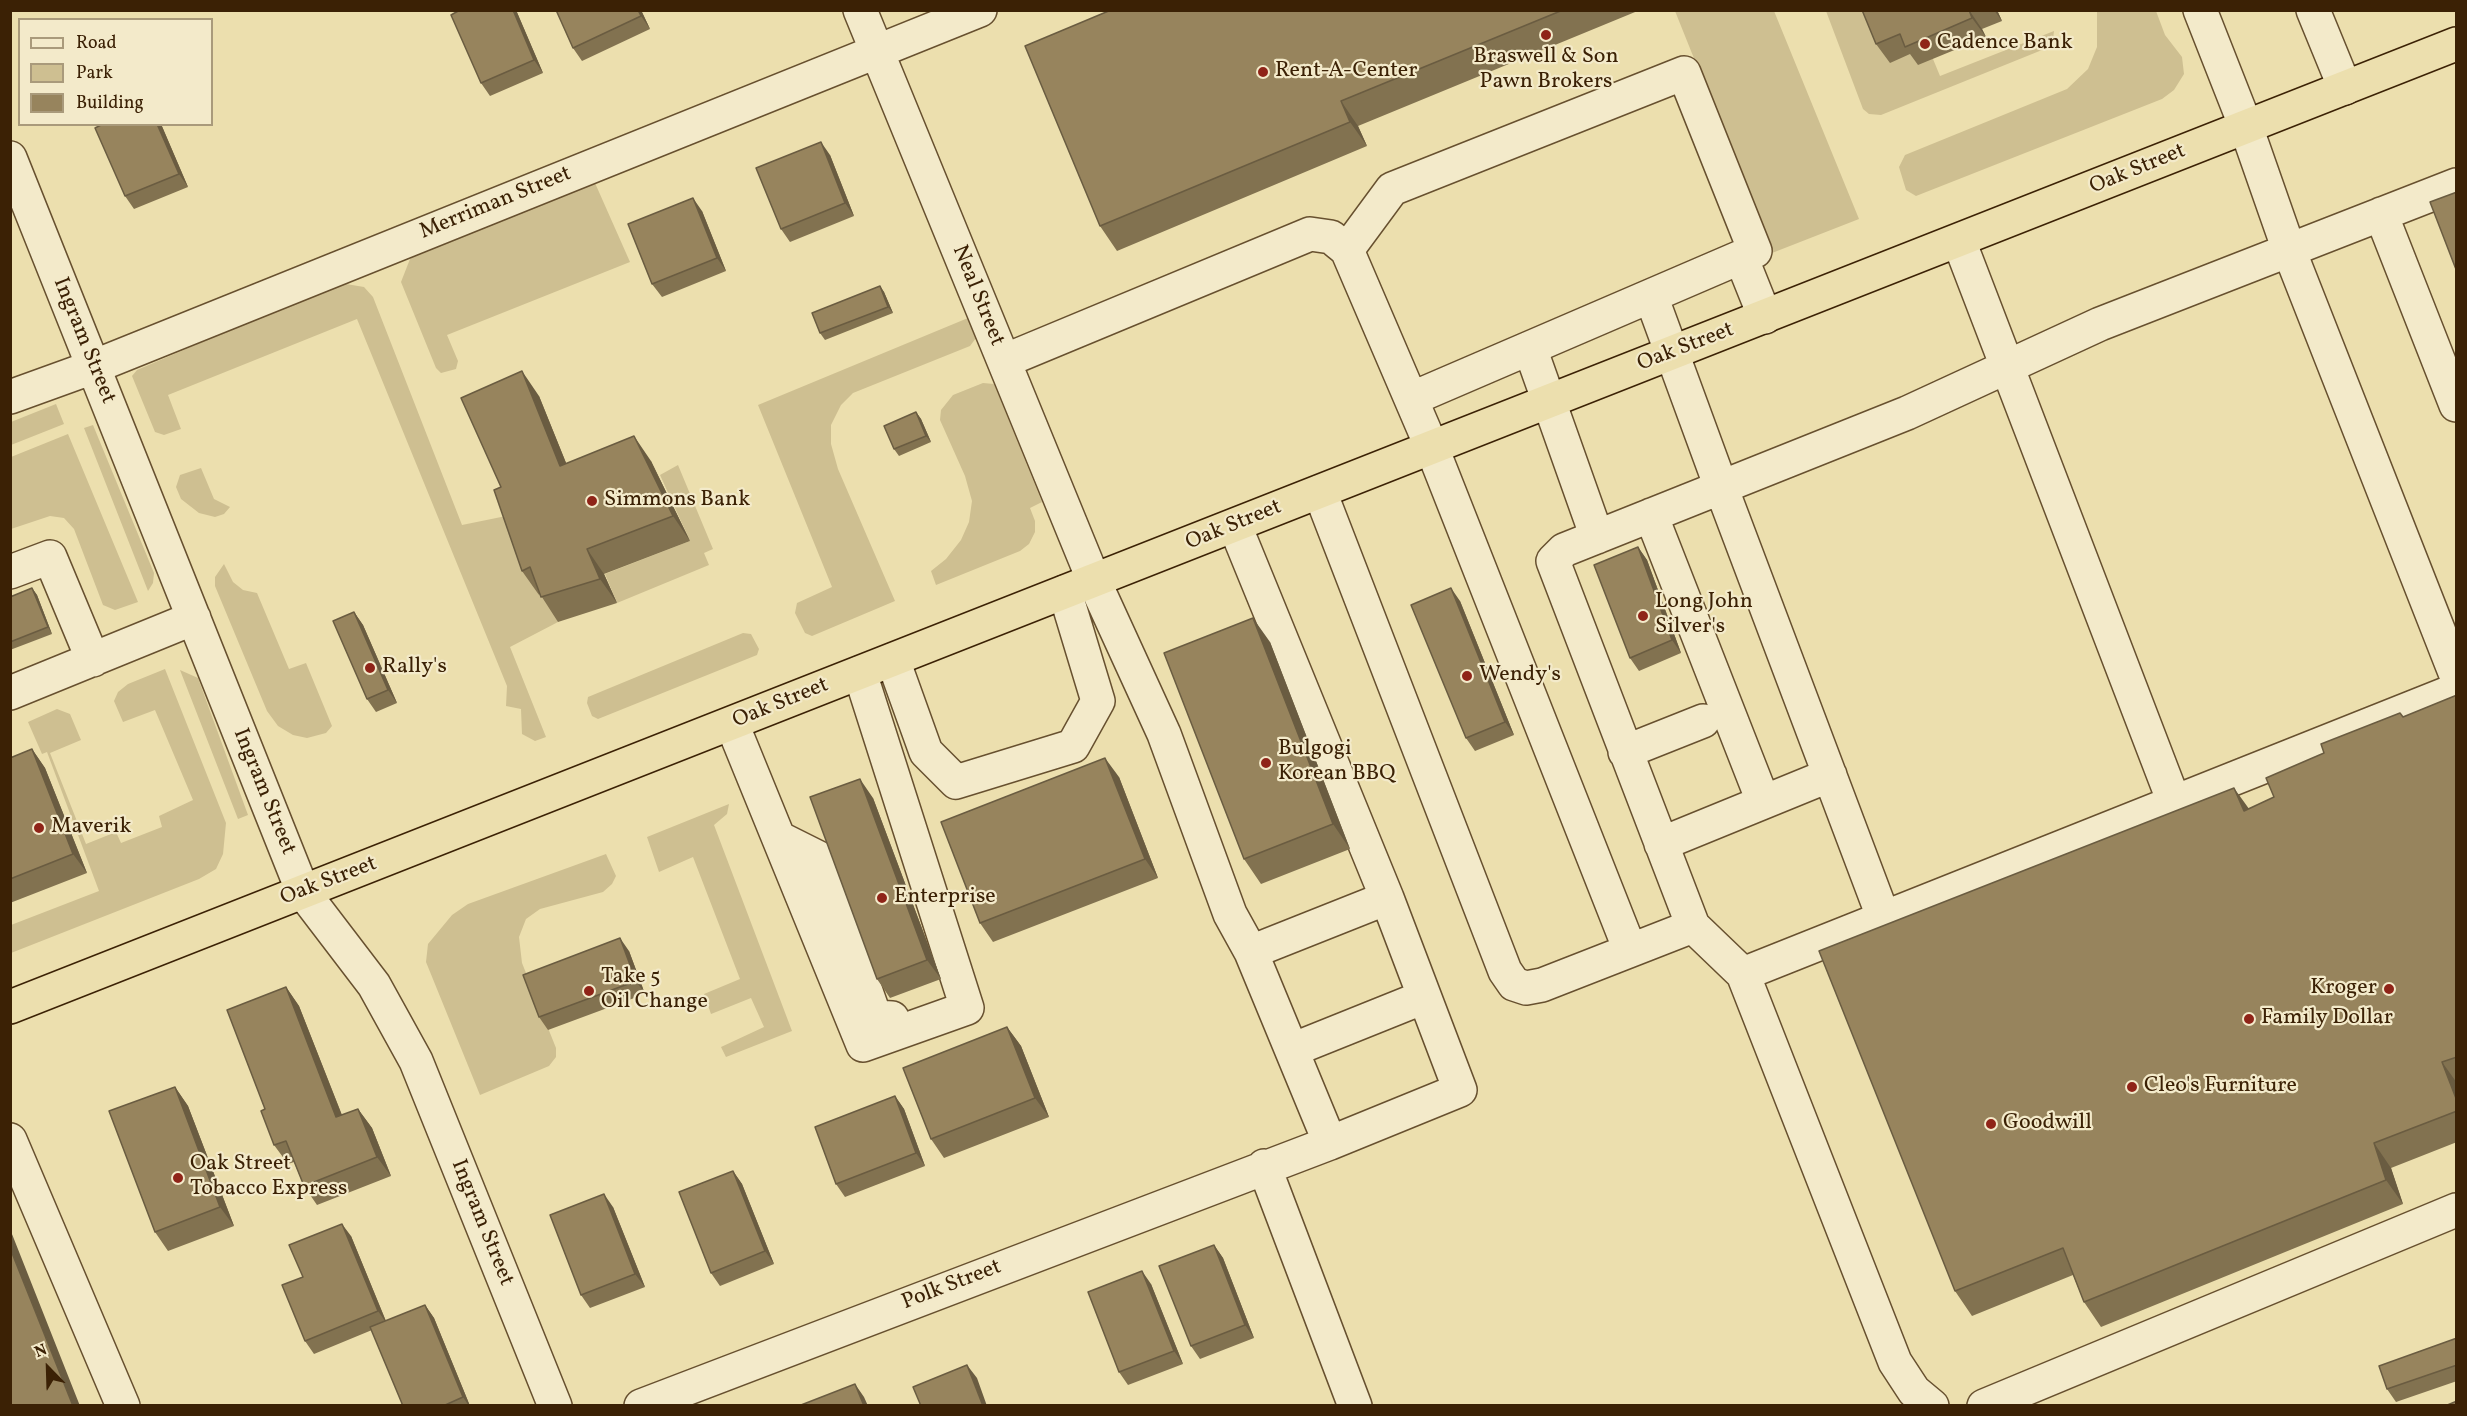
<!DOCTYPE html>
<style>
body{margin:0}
#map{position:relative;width:2467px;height:1416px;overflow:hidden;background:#ecdfae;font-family:Vollkorn,serif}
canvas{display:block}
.frame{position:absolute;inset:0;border:12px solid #3b2105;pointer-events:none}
.legend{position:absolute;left:18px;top:18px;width:195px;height:108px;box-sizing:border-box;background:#f3eaca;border:2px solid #a99a7b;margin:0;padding:8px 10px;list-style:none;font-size:18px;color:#3b2105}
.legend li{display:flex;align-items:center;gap:12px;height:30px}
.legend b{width:30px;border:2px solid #a99a7b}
.north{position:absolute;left:18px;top:1338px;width:60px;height:60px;-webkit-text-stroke:4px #f3eaca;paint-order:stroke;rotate:337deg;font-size:16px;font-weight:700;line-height:24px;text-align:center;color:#3b2105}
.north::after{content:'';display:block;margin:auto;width:21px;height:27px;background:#3b2105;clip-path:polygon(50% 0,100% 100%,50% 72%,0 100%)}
</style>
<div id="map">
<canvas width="2467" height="1416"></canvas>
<div class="frame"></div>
<ul class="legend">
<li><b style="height:8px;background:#f3eaca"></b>Road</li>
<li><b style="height:16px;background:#cebf91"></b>Park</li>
<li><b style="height:16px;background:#97845d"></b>Building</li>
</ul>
<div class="north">N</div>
</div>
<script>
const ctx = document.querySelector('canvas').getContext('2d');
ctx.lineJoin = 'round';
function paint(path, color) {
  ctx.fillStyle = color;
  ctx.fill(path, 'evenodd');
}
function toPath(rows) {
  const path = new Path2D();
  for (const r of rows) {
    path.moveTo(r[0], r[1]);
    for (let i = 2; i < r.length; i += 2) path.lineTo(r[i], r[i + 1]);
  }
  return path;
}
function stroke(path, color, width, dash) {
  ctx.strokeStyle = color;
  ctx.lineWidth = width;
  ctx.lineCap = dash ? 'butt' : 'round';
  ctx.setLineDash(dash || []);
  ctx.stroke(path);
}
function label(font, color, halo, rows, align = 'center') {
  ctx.font = font + ' Vollkorn,serif';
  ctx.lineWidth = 4.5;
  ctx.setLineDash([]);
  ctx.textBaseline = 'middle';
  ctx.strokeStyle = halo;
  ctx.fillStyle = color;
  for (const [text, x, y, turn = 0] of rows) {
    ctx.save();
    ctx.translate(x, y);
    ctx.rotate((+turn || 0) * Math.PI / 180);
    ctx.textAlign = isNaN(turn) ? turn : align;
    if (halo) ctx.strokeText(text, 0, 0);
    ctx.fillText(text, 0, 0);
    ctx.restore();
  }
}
paint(toPath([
 [1675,11,1774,11,1859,219,1772,253],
 [1826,11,1868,11,1913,53,1933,59,1940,76,2054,31,2053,39,2047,48,1881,115,1869,114,1863,109],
 [2097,11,2156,11,2165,35,2182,57,2184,74,2174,90,2162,99,1916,196,1906,190,1899,167,1905,155,2067,89,2088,69,2097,47],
 [595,183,630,262,447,335,458,361,456,369,441,373,436,368,401,282,410,259,423,249],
 [340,283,364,287,373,297,462,525,511,515,539,595,547,591,558,622,510,647,546,737,535,741,522,734,521,709,506,706,507,686,357,319,168,395,181,429,164,435,155,432,132,376,137,370],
 [968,318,976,338,970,346,853,393,841,405,831,425,831,444,838,469,895,601,812,636,805,633,795,613,797,603,832,587,758,405],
 [983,383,994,384,1042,502,1030,508,1035,521,1035,532,1029,544,1020,551,936,585,931,571,946,559,961,540,969,522,972,501,965,476,940,420,941,410,953,395],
 [56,404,64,424,11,445,11,422],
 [93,425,154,573,153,583,148,591,84,428],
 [68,434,138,602,115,610,103,605,74,529,64,518,50,516,11,529,11,457],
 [678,465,713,549,704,553,709,565,617,603,605,574,690,541,660,475],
 [201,468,214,499,230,507,224,514,215,517,199,513,181,499,176,487,180,475],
 [224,564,233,582,243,590,257,593,289,669,306,663,332,726,326,733,307,738,293,735,278,726,267,711,215,586,215,577],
 [743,633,751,634,759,649,757,655,598,719,592,716,587,703,588,697],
 [165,669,226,823,223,854,216,869,199,879,11,953,11,925,99,891,47,752,42,754,28,722,57,709,70,714,81,740,50,753,86,844,116,832,121,843,162,827,159,816,193,800,155,710,123,722,114,701,118,692,128,684],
 [180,670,198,678,248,815,238,819],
 [729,804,727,814,714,825,792,1031,726,1057,721,1047,764,1027,751,998,711,1014,704,994,740,979,693,857,659,872,647,837],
 [606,854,616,876,612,884,603,892,540,909,526,919,519,937,522,963,556,1048,556,1057,549,1066,480,1095,426,962,428,944,452,915,468,904]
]), '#cebf91');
const minor = toPath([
 [860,10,1094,581,1164,734,1230,914,1251,952,1387,898],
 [2200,10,2246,127,2289,250,2456,675],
 [2313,10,2345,88],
 [10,158,303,892,374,985,416,1061,555,1406],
 [2381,214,2456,405],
 [1959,241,2174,802],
 [1347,250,1392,189,1684,73,1755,251,1411,399],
 [1741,257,1765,317],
 [1651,296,1721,487,1884,919],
 [1530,348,1597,537],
 [1004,361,1310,234,1331,237,1347,250,1432,448,1630,950],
 [10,397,93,367,980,10],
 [1320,492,1505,971,1514,984,1526,988,1542,985,1693,926],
 [1651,515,1763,801],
 [10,572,50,557,93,660],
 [893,660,926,752,956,782,1073,746,1098,701,1065,592],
 [10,693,194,618],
 [732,724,863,1045,967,1008,860,673],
 [1625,752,1703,721],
 [779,838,819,858,875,1017,892,1018],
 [1661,844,1830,775],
 [1251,952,1330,1143],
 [1743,974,2456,690],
 [1292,1050,1424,997],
 [10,1140,123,1406],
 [1264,1166,1355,1406],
 [641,1406,1330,1143,1460,1090,1387,898,1235,526],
 [1932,1406,1914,1391,1895,1362,1743,974,1693,926,1553,561,1564,550,1907,413,2100,324,2456,185],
 [1984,1406,2456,1210]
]);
const highway = toPath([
 [10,1007,2456,44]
]);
stroke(minor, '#67502f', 36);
stroke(highway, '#3b2105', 36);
stroke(minor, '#f3eaca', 33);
stroke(highway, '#ecdfae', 33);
paint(toPath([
 [516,10,543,73,490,96,481,83],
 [556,10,641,10,650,29,582,61,573,48],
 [1111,10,1640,10,1358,126,1367,146,1117,251,1100,226],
 [1862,10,1997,10,2002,21,1982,29,1986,37,1918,65,1910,54,1890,63,1876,44],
 [161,124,188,187,134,209,125,196],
 [830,155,854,216,790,242,781,229],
 [702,211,726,271,662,297,652,284],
 [880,286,884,292,893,313,825,340,820,333],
 [539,396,566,463,651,461,690,541,604,574,617,603,558,622,540,594,539,595,522,571,501,487],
 [916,412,921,419,931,442,899,456,894,449],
 [1638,547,1647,560,1681,653,1639,671,1630,658],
 [32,588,37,595,52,634,10,650,10,597],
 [1460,601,1514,735,1475,751,1466,738],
 [354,612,363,625,397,703,376,712,367,699],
 [1270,642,1350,849,1261,884,1244,859],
 [2457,695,2457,1142,2391,1168,2403,1204,2101,1327,2084,1302,2073,1275,1972,1316,1955,1291,2249,809,2274,797,2403,717],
 [32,749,45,768,87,873,10,903,10,758],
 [1119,777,1158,878,993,942,980,923],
 [873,798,941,979,890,998,877,979],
 [629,951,645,994,548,1030,539,1017],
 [286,987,299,1006,342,1115,358,1109,372,1128,391,1176,317,1205,304,1186,294,1162,288,1164,274,1145,265,1109],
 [1007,1027,1021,1046,1049,1117,944,1158,931,1139],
 [175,1087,188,1106,234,1226,168,1251,155,1232],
 [895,1096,904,1109,925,1166,845,1197,836,1184],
 [733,1171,742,1184,774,1264,720,1286,711,1273],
 [613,1207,645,1287,590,1308,581,1295],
 [351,1236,386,1321,425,1305,434,1318,470,1406,403,1406,372,1330,314,1354,305,1341,303,1277],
 [1214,1245,1223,1258,1254,1338,1200,1359,1191,1346],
 [1151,1284,1183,1364,1128,1385,1119,1372],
 [2457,1338,2457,1381,2396,1402,2387,1389]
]), '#827250');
paint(toPath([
 [513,10,516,10,543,73,534,60],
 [638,10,641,10,650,29,641,16],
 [1969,10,1982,29,1986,37,1972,18],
 [1994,10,1997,10,2002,21],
 [1341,101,1358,126,1367,146,1350,122],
 [157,124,161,124,188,187,179,174],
 [821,142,830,155,854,216,845,203],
 [693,198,702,211,726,271,717,258],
 [880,286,884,292,893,313,888,307],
 [522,371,539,396,577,490,560,466],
 [916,412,921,419,931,442,926,436],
 [634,436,651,461,690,541,673,516],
 [1638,547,1647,560,1681,653,1672,640],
 [587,549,604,574,617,603,600,579],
 [32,588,37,595,52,634,48,627],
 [1451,588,1460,601,1514,735,1505,722],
 [354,612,363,625,397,703,388,690],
 [1253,618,1270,642,1350,849,1333,824],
 [32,749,45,768,87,873,73,854],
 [1105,758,1119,777,1158,878,1145,859],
 [860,779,873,798,941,979,927,960],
 [2234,788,2252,813,2244,811],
 [620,938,629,951,645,994,636,981],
 [286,987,299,1006,350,1136,336,1117],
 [1007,1027,1021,1046,1049,1117,1035,1098],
 [2442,1062,2457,1083,2457,1101],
 [175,1087,188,1106,234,1226,220,1207],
 [895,1096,904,1109,925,1166,916,1153],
 [358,1109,372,1128,391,1176,377,1157],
 [2374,1143,2391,1168,2403,1204,2386,1180],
 [733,1171,742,1184,774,1264,765,1251],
 [604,1194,613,1207,645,1287,635,1274],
 [342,1224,351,1236,387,1324,378,1311],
 [10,1229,80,1406,73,1406,10,1248],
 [1214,1245,1223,1258,1254,1338,1245,1325],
 [1142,1271,1151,1284,1183,1364,1174,1351],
 [425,1305,434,1318,470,1406,469,1406,463,1397],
 [967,1365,977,1378,987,1406,983,1406],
 [855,1384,864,1397,868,1406,864,1406]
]), '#6a5c41');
const building = toPath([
 [460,10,513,10,534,60,481,83,451,15,460,10],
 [556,10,638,10,641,16,573,48,556,10],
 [1111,10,1563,10,1341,101,1350,122,1100,226,1025,46,1111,10],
 [1862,10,1969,10,1972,18,1905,47,1900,34,1876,44,1862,10],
 [103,124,157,124,179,174,125,196,95,128,103,124],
 [821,142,845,203,781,229,756,168,821,142],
 [2457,192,2457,272,2430,202,2457,192],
 [693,198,717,258,652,284,628,224,693,198],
 [880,286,888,307,820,333,812,313,880,286],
 [522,371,560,466,634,436,673,516,587,549,600,579,541,597,530,567,522,571,494,490,501,487,461,398,522,371],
 [916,412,926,436,894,449,884,426,916,412],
 [1638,547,1672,640,1630,658,1594,565,1638,547],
 [32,588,48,627,10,642,10,597,32,588],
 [1451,588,1505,722,1466,738,1411,605,1451,588],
 [354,612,388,690,367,699,333,621,354,612],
 [1253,618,1333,824,1244,859,1164,653,1253,618],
 [2457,695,2457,1057,2442,1062,2457,1101,2457,1111,2374,1143,2386,1180,2084,1302,2063,1248,1955,1291,1819,951,2234,788,2244,811,2274,797,2266,778,2324,753,2321,744,2400,713,2403,717,2457,695],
 [32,749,73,854,10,879,10,758,32,749],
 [1105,758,1145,859,980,923,941,822,1105,758],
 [860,779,927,960,877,979,810,797,860,779],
 [620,938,636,981,539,1017,523,975,620,938],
 [286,987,336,1117,358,1109,377,1157,304,1186,286,1141,274,1145,261,1111,265,1109,227,1010,286,987],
 [1007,1027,1035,1098,931,1139,903,1068,1007,1027],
 [175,1087,220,1207,155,1232,109,1111,175,1087],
 [895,1096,916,1153,836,1184,815,1127,895,1096],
 [733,1171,765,1251,711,1273,679,1192,733,1171],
 [604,1194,635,1274,581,1295,550,1215,604,1194],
 [342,1224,378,1311,305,1341,282,1285,303,1277,289,1245,342,1224],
 [1214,1245,1245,1325,1191,1346,1159,1266,1214,1245],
 [10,1248,73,1406,10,1406,10,1248],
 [1142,1271,1174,1351,1119,1372,1088,1292,1142,1271],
 [425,1305,463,1397,443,1406,403,1406,370,1327,425,1305],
 [2457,1338,2457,1365,2387,1389,2379,1366,2457,1338],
 [967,1365,983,1406,921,1406,913,1387,967,1365],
 [855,1384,864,1406,801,1405,855,1384],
 [2457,1401,2457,1406,2445,1406,2457,1401]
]);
paint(building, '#97845d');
stroke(building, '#6a5c41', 1.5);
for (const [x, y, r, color] of [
 [1546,35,6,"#8f2418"],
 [1925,44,6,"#8f2418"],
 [1263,72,6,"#8f2418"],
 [592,501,6,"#8f2418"],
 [1643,616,6,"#8f2418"],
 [370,668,6,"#8f2418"],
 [1467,676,6,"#8f2418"],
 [1266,763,6,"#8f2418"],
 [39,828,6,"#8f2418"],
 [882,898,6,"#8f2418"],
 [2389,989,6,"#8f2418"],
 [589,991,6,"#8f2418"],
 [2249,1019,6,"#8f2418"],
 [2132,1087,6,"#8f2418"],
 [1991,1124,6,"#8f2418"],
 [178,1178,6,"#8f2418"]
]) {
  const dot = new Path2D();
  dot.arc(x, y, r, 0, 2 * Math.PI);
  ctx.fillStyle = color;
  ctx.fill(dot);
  stroke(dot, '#f3eaca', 2);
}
label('22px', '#3b2105', '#f3eaca', [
 ["Cadence Bank",1937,44],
 ["Braswell & Son",1546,58,"center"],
 ["Pawn Brokers",1546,83,"center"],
 ["Rent-A-Center",1275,72],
 ["Simmons Bank",604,501],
 ["Long John",1655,603],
 ["Silver's",1655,628],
 ["Rally's",382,668],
 ["Wendy's",1479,676],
 ["Bulgogi",1278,750],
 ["Korean BBQ",1278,775],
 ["Maverik",51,828],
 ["Enterprise",894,898],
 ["Take 5",601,978],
 ["Oil Change",601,1003],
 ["Kroger",2377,989,"right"],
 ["Family Dollar",2261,1019],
 ["Cleo's Furniture",2144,1087],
 ["Goodwill",2003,1124],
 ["Oak Street",190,1165],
 ["Tobacco Express",190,1190]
], 'left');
label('22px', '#3b2105', '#f3eaca', [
 ["Oak Street",2138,170,-22],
 ["Merriman Street",496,204,-22],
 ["Neal Street",977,296,68],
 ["Ingram Street",83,341,68],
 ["Oak Street",1686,348,-21],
 ["Oak Street",1234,526,-22],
 ["Oak Street",781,704,-22],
 ["Ingram Street",263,792,68],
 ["Oak Street",329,882,-21],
 ["Ingram Street",481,1223,68],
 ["Polk Street",952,1286,-21]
]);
</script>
